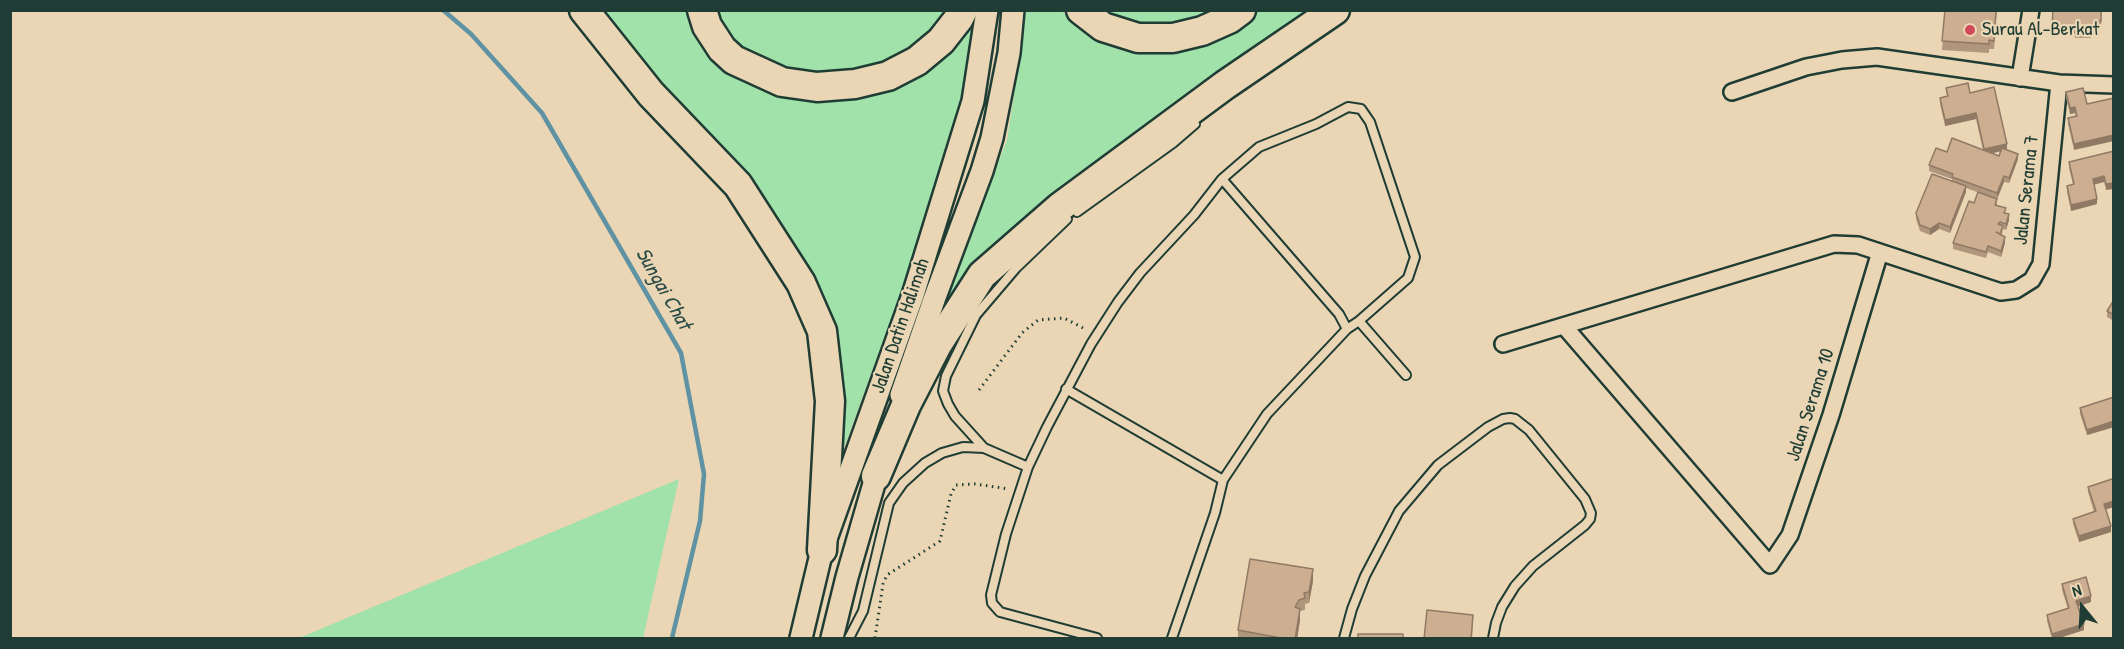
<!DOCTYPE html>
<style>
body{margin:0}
#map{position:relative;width:2124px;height:649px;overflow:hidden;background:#ead6b4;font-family:"Patrick Hand",sans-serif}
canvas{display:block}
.frame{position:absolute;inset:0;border:12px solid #1f3d34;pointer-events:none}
.north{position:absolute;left:2052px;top:577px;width:60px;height:60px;-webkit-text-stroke:4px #ead6b4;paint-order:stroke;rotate:342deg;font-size:16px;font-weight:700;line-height:24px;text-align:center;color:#1f3d34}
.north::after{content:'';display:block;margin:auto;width:21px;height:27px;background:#1f3d34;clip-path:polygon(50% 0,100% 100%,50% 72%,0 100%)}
</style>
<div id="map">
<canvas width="2124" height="649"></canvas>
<div class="frame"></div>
<div class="north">N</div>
</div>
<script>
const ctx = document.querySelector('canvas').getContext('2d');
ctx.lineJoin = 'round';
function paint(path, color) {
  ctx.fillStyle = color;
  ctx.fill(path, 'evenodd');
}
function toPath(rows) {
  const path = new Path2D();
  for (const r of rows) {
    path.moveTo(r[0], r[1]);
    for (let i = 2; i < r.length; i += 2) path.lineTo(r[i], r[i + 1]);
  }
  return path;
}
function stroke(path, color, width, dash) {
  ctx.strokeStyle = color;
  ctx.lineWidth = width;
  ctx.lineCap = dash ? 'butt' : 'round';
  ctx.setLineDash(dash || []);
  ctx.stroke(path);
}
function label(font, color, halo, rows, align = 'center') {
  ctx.font = font + ' "Patrick Hand",sans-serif';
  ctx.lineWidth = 4.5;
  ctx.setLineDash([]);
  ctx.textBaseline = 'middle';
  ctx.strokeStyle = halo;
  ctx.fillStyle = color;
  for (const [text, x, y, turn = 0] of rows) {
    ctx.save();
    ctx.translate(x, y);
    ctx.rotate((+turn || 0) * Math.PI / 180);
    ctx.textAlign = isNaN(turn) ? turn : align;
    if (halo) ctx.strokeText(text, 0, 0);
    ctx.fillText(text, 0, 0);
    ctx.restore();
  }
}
paint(toPath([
 [603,11,689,11,717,56,852,95,979,11,970,76,924,230,831,483,833,412,776,228],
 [717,11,953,11,914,52,872,74,817,79,769,67,738,45,720,18],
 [1022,11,1062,11,1072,20,1110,41,1248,18,1258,11,1310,11,1144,132,972,263,940,311,1007,140,1019,63],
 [1089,11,1229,11,1150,33],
 [679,479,643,638,299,638]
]), '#a1e1aa');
stroke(toPath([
 [443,10,471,34,542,113,681,353,704,474,700,521,672,638]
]), '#5f92a2', 4.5);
const lane = toPath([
 [1222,179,1339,314,1347,329],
 [1077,212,1173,143,1195,124],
 [1359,321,1406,375],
 [1066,389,1223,480],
 [984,448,955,416,948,404,943,391,946,376,976,315,1016,268,1067,219],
 [849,638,863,611,889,503,903,483,925,463,942,453,963,447,984,448,1028,467],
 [1097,638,1000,612,992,603,991,595,1006,534,1028,467,1047,427,1091,344,1118,302,1140,273,1194,215,1222,179,1259,147,1316,124,1348,107,1361,109,1370,122,1415,257,1408,278,1359,321,1347,329,1267,414,1223,480,1215,513,1172,638],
 [1344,638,1352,609,1365,576,1399,511,1438,465,1488,427,1503,419,1510,418,1515,419,1529,430,1585,499,1591,513,1590,519,1585,525,1533,566,1515,586,1502,607,1496,623,1493,638]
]);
const street = toPath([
 [2020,78,2031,10],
 [1732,92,1806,67,1842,60,1877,57,2059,83,2114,85],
 [1564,326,1770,565,1790,535,1831,415,1880,252],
 [1503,344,1834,244,1858,245,2001,292,2016,290,2032,280,2041,264,2059,83]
]);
const secondary = toPath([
 [901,395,935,297,982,171,992,138,1009,53,1013,10],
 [801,638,822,550,913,295,973,101,987,10],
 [832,638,847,577,880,463]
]);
const highway = toPath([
 [584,10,651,94,738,185,801,283,822,331,830,401,822,550],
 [702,10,707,26,722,49,734,60,782,82,817,87,855,84,888,76,917,61,941,41,959,18,963,10],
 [1081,10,1103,27,1138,38,1173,38,1202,31,1229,19,1241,10],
 [876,476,906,405,937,345,982,275,1060,207,1225,85,1335,10]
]);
stroke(lane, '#1f3d34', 12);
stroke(street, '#1f3d34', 20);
stroke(secondary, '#1f3d34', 26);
stroke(highway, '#1f3d34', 33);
stroke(toPath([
 [979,390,1022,333,1038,320,1064,318,1087,330],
 [875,638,883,584,887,575,940,541,951,494,956,485,975,484,1009,489]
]), '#1f3d34', 3, [1.5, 4.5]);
stroke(lane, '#ead6b4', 8);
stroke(street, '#ead6b4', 15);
stroke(secondary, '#ead6b4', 21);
stroke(highway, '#ead6b4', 28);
paint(toPath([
 [1945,10,1997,10,1994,49,1989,49,1989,53,1942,50],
 [2053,10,2102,10,2101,27,2096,27,2096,32,2091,32,2091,38,2075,38,2075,34,2052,33],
 [1946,88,1970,93,2007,150,2018,159,2009,183,2004,182,1997,199,1997,205,2006,213,2009,220,2006,230,2003,229,2002,235,2005,243,2001,257,1988,252,1986,258,1953,249,1953,243,1974,203,1988,196,1966,188,1966,192,1950,233,1939,229,1930,235,1920,231,1916,219,1916,213,1952,181,1952,179,1929,171,1929,165,1947,152,1983,150,1976,119,1945,126,1940,104,1940,98,1947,97],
 [2000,151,1999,156,1992,153],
 [2083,88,2074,150,2068,124,2068,118,2075,116,2075,113,2070,114,2066,98,2066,92],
 [2114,151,2106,190,2104,182,2094,184,2097,204,2071,211,2067,192,2067,186,2073,184,2069,168,2069,162],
 [2114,300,2114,321,2107,317,2107,311],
 [2114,397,2114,427,2087,435,2080,414,2080,408],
 [2088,487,2106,509,2111,532,2079,542,2073,524,2073,519,2094,512,2088,492],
 [1313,581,1309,603,1305,604,1305,610,1300,611,1300,620,1297,639,1238,639,1238,630],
 [2062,584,2091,602,2078,606,2084,630,2056,639,2052,639,2047,621,2047,615,2068,609,2062,590]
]), '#b0967c');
paint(toPath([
 [2075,107,2075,113,2070,114,2070,108],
 [1976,113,1976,119,1945,126,1945,120],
 [2114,135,2114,141,2074,150,2074,144],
 [2007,144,2007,150,1984,155,1984,149],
 [2018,154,2018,159,2009,183,2009,178],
 [2004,176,2004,182,1997,199,1997,193],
 [2104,176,2104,182,2093,185,2093,179],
 [2114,183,2114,189,2106,190,2106,184],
 [1966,186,1966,192,1950,233,1950,227],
 [2097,199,2097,204,2071,211,2071,205],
 [2009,214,2009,220,2006,230,2006,224],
 [1939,223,1939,229,1930,235,1930,229],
 [2005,237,2005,243,2001,257,2001,251],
 [2114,421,2114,427,2087,435,2087,430],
 [2114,501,2114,507,2104,510,2104,504],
 [2111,526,2111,532,2079,542,2079,536],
 [1313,569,1313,581,1309,603,1309,592],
 [2091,596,2091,602,2076,607,2076,601],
 [1300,609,1300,620,1297,639,1295,639],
 [1473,615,1472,639,1471,639],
 [2084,624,2084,630,2056,639,2052,639,2052,634]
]), '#907a65');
const building = toPath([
 [1945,10,1996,10,1994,41,1989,40,1989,44,1942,41,1945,10],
 [2053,10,2101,10,2101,21,2096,21,2096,26,2091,26,2091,33,2075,32,2075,29,2052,27,2053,10],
 [1968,83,1970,93,1994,87,2007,144,1984,149,1976,113,1945,120,1940,98,1948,96,1946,88,1968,83],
 [2083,88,2087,104,2114,98,2114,135,2074,144,2068,118,2077,116,2075,107,2070,108,2066,92,2083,88],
 [1952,138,1999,156,2002,148,2018,154,2009,178,2004,176,1997,193,1952,177,1953,174,1929,165,1936,148,1947,152,1952,138],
 [2114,151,2114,183,2106,184,2104,176,2093,179,2097,199,2071,205,2067,186,2074,184,2069,162,2114,151],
 [1932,174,1966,186,1950,227,1939,223,1930,229,1920,225,1916,213,1932,174],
 [1978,192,1997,199,1995,205,2006,208,2004,213,2009,214,2006,224,2000,222,1998,224,2003,226,2000,234,1996,232,2005,237,2001,251,1988,246,1986,252,1953,243,1969,201,1974,203,1978,192],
 [2114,300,2114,315,2107,311,2114,300],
 [2114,397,2114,421,2087,430,2080,408,2114,397],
 [2112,479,2114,482,2114,501,2104,504,2111,526,2079,536,2073,519,2096,511,2088,487,2112,479],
 [1250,559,1313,569,1309,592,1304,593,1305,598,1299,600,1295,607,1300,609,1295,639,1286,639,1238,630,1250,559],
 [2086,577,2091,596,2076,601,2084,624,2052,634,2047,615,2069,608,2062,584,2086,577],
 [1427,610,1473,615,1471,639,1424,639,1427,610],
 [1358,634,1403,634,1403,639,1358,639,1358,634]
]);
paint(building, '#cdae90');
stroke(building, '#907a65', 1.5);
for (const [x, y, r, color] of [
 [1970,30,6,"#d1495b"]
]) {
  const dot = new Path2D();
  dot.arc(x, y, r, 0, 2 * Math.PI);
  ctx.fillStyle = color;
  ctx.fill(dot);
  stroke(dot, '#ead6b4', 2);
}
label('20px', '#1f3d34', '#ead6b4', [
 ["Surau Al-Berkat",1982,30]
], 'left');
label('20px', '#1f3d34', '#ead6b4', [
 ["Jalan Serama 7",2027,190,-84],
 ["Jalan Datin Halimah",901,326,-71],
 ["Jalan Serama 10",1811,405,-72]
]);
label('italic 21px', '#2a4b46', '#ead6b4', [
 ["Sungai Chat",663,289,60]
]);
</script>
